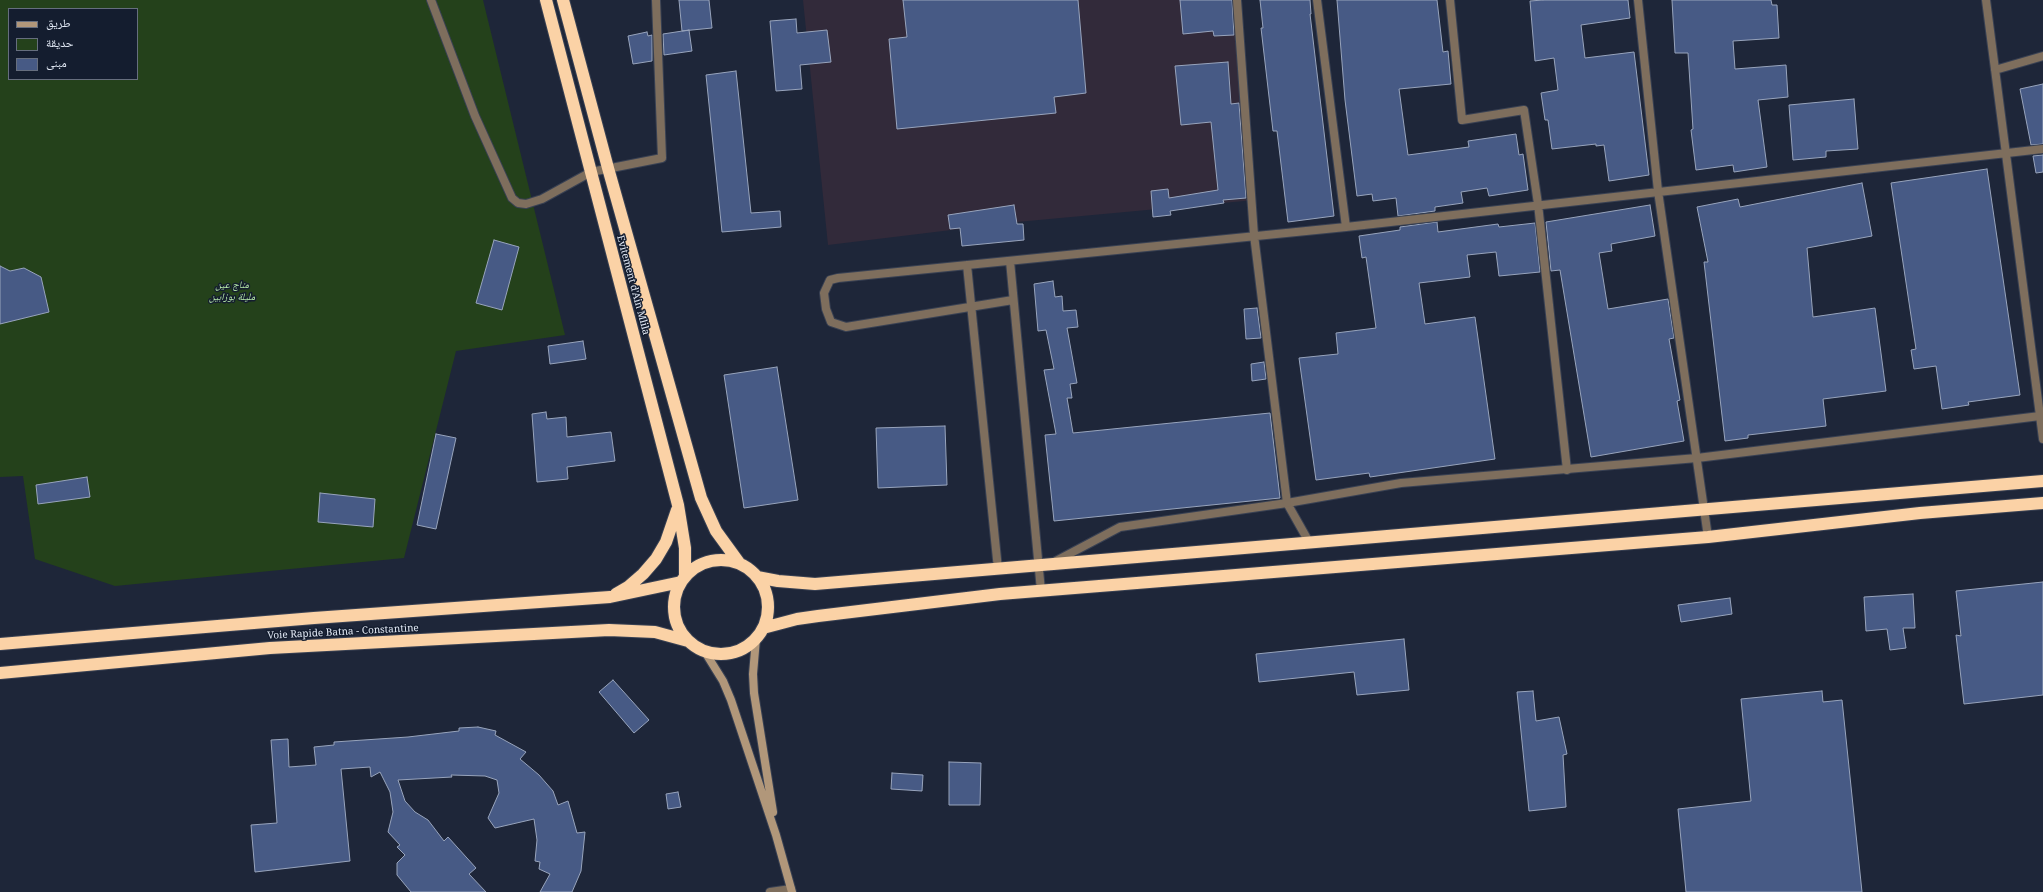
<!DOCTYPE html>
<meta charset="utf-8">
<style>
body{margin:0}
#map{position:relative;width:2043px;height:892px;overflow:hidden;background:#1e2639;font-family:"Noto Serif","Noto Naskh Arabic",serif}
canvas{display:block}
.legend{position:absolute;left:8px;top:8px;width:130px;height:72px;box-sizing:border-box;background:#141d2f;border:1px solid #666e7e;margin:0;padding:5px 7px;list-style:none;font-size:12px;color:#e1e8f4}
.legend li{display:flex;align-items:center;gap:8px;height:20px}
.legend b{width:20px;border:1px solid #666e7e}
</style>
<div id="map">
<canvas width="2043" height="892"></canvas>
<ul class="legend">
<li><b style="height:5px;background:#b1977a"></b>طريق</li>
<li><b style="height:11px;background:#24411b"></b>حديقة</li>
<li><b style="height:11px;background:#475a85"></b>مبنى</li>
</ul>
</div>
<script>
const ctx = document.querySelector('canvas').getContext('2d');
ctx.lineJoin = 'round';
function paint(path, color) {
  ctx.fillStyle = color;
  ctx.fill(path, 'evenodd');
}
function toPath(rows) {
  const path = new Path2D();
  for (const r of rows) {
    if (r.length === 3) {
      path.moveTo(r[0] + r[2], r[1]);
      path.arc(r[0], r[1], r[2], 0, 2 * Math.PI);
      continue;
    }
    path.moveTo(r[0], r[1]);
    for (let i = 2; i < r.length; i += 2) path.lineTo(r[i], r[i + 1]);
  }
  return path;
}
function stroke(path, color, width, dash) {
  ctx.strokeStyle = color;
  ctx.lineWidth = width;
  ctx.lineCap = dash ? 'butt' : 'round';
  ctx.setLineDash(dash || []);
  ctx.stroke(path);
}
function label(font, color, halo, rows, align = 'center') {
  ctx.font = font + ' "Noto Serif","Noto Naskh Arabic",serif';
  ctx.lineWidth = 3;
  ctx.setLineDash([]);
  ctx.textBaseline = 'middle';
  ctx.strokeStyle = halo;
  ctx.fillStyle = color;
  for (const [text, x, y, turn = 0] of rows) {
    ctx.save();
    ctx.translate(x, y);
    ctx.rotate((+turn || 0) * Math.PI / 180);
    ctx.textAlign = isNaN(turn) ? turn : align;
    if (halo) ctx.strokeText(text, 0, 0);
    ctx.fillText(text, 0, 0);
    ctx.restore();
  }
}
paint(toPath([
 [803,0,1234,0,1255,200,1017,222,828,245]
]), '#322a3a');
paint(toPath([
 [0,0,483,0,565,335,456,351,404,558,115,586,35,559,23,476,0,477],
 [9,9,137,9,137,79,9,79]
]), '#24411b');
const building = toPath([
 [679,0,709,0,712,28,682,31,679,0],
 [903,0,1078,0,1086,93,1054,97,1056,113,897,129,889,39,907,37,903,0],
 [1180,0,1232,0,1234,35,1214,36,1213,31,1183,34,1180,0],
 [1260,0,1310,0,1311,14,1310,14,1334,216,1288,222,1277,131,1273,131,1261,28,1263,28,1260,0],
 [1337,0,1437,0,1443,52,1448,51,1451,84,1399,89,1408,155,1469,147,1468,141,1516,134,1519,155,1523,154,1528,190,1489,196,1487,188,1461,192,1463,203,1435,207,1435,211,1398,216,1396,198,1373,201,1372,194,1357,196,1345,100,1337,0],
 [1543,0,1628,0,1630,18,1581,25,1585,58,1634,52,1649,175,1609,181,1604,145,1596,146,1596,144,1552,149,1548,120,1545,120,1541,93,1558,90,1554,58,1535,61,1530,1,1543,0],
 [1672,0,1771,0,1772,5,1777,5,1779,38,1733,41,1735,69,1786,65,1788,97,1758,100,1767,167,1734,172,1733,165,1696,170,1691,130,1693,129,1688,53,1675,53,1672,0],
 [796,19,797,33,827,30,831,62,800,65,802,89,776,91,770,21,796,19],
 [689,30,692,51,664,55,663,34,689,30],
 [647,32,648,36,652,35,652,61,633,64,628,36,647,32],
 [1228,62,1231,104,1239,103,1246,198,1223,200,1224,203,1170,211,1171,215,1153,217,1151,191,1168,189,1169,198,1218,190,1211,122,1181,125,1175,66,1228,62],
 [736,71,751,213,780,211,781,227,722,232,706,75,736,71],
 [2043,84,2043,144,2031,145,2020,89,2043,84],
 [1854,99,1858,149,1826,151,1826,157,1793,160,1789,105,1854,99],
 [2043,155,2043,172,2036,173,2033,156,2043,155],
 [1987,169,2020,395,1968,402,1969,405,1942,409,1936,366,1914,369,1911,350,1916,349,1891,183,1987,169],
 [1862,183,1872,236,1807,248,1813,317,1875,308,1886,391,1823,399,1826,426,1748,435,1748,438,1725,441,1704,262,1708,262,1697,207,1738,199,1740,207,1862,183],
 [1014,205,1017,224,1023,224,1024,240,962,246,960,228,950,229,948,215,1014,205],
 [1650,205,1655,236,1611,244,1612,251,1599,253,1608,309,1668,299,1674,338,1669,339,1680,400,1677,401,1684,441,1591,457,1560,270,1551,271,1546,222,1650,205],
 [1437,222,1438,232,1498,224,1499,227,1535,223,1540,272,1499,276,1496,252,1467,255,1470,277,1419,283,1425,324,1475,317,1495,459,1370,477,1369,473,1316,480,1299,358,1338,354,1336,333,1376,328,1366,257,1362,258,1359,236,1400,230,1400,227,1437,222],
 [494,240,519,247,502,310,476,303,494,240],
 [0,266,10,271,24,268,41,277,49,312,0,324,0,266],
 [1053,281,1055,297,1062,296,1063,311,1076,310,1078,327,1067,328,1077,383,1070,384,1072,398,1067,398,1073,433,1270,413,1280,498,1054,521,1045,435,1056,434,1044,370,1054,369,1046,330,1038,331,1034,284,1053,281],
 [1257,308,1261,338,1246,339,1244,309,1257,308],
 [583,341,586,359,550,364,548,346,583,341],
 [1264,362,1266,379,1252,381,1251,364,1264,362],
 [777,367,798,500,744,508,724,375,777,367],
 [546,412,547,419,566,417,567,437,611,432,615,461,567,467,568,479,537,482,532,414,546,412],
 [945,426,947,485,878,488,876,428,945,426],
 [436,434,456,438,436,529,417,525,436,434],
 [87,477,90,497,38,504,36,485,87,477],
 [320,493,375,499,373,527,318,522,320,493],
 [2043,582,2043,695,1964,704,1956,635,1961,636,1956,591,2043,582],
 [1913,594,1915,628,1903,628,1906,648,1890,650,1887,629,1866,631,1864,597,1913,594],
 [1730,598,1732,614,1681,622,1678,605,1730,598],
 [1404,639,1409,690,1357,695,1354,672,1259,682,1256,654,1404,639],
 [613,680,649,720,634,733,599,692,613,680],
 [1533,691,1536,721,1559,717,1567,754,1563,755,1566,807,1529,811,1517,692,1533,691],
 [1822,691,1823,702,1842,700,1862,892,1686,892,1678,809,1751,801,1741,699,1822,691],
 [478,727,496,731,495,735,526,752,520,759,539,775,553,791,558,805,568,801,577,833,585,832,581,871,572,892,540,892,550,874,539,869,540,862,535,861,537,840,534,819,495,828,488,818,499,793,497,780,485,776,451,775,452,777,398,780,405,801,415,812,428,820,444,841,448,837,476,868,469,874,486,892,411,892,397,875,397,863,405,855,397,847,400,845,388,832,393,812,390,792,380,772,371,777,370,767,341,769,350,861,255,872,251,825,277,823,271,740,288,739,289,767,316,765,314,747,334,745,334,742,408,737,459,731,459,728,478,727],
 [949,762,981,763,980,805,949,805,949,762],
 [892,773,923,775,922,791,891,789,892,773],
 [678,792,681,807,668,809,666,794,678,792]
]);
paint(building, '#475a85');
stroke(building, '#98a4bc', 1);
const lane = toPath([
 [431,0,475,116,512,198,518,203,526,204,542,199,591,172,662,158,656,0],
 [1309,542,1287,503,1401,483,1697,458,2040,416],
 [1054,562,1120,527,1287,503],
 [770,892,791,889]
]);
const street = toPath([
 [1237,0,1254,235,1287,503],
 [1317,0,1346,227],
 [1450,0,1462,120,1524,110,1538,204,1567,470],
 [1638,0,1658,191,1708,537],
 [1986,0,2043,439],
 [1995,70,2043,56],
 [1010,261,1041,591],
 [967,265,998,569],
 [1013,300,846,327,831,322,826,309,824,293,830,280,838,278,1346,227,2043,149]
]);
const secondary = toPath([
 [756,639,753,674,754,693,773,812],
 [705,652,723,681,731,700,776,835,792,892]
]);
const highway = toPath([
 [546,0,678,505,685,548,685,577],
 [563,0,608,168,701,498,716,531,740,564],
 [721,607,47],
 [757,577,778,581,815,584,2043,481],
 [616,594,628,587,643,574,656,559,666,542,677,510],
 [763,628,797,619,818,616,1000,594,1708,537,1920,513,2043,503],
 [0,644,314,618,610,597,681,582],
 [0,673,270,648,609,630,655,632,688,641]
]);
stroke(lane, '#394153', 10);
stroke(street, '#394153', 10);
stroke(secondary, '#394153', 10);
stroke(highway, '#394153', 14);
stroke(lane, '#7e6e5d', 8);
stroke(street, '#7e6e5d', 8);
stroke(secondary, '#b1977a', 8);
stroke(highway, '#fbd2a6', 12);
label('italic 10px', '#bbefac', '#141d2f', [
 ["مناج عين",232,285],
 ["مليلة بوزابين",232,297]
]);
label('10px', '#e1e8f4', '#141d2f', [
 ["Evitement d'Ain Mlila",633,285,75],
 ["Voie Rapide Batna - Constantine",343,632,-3]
]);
</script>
